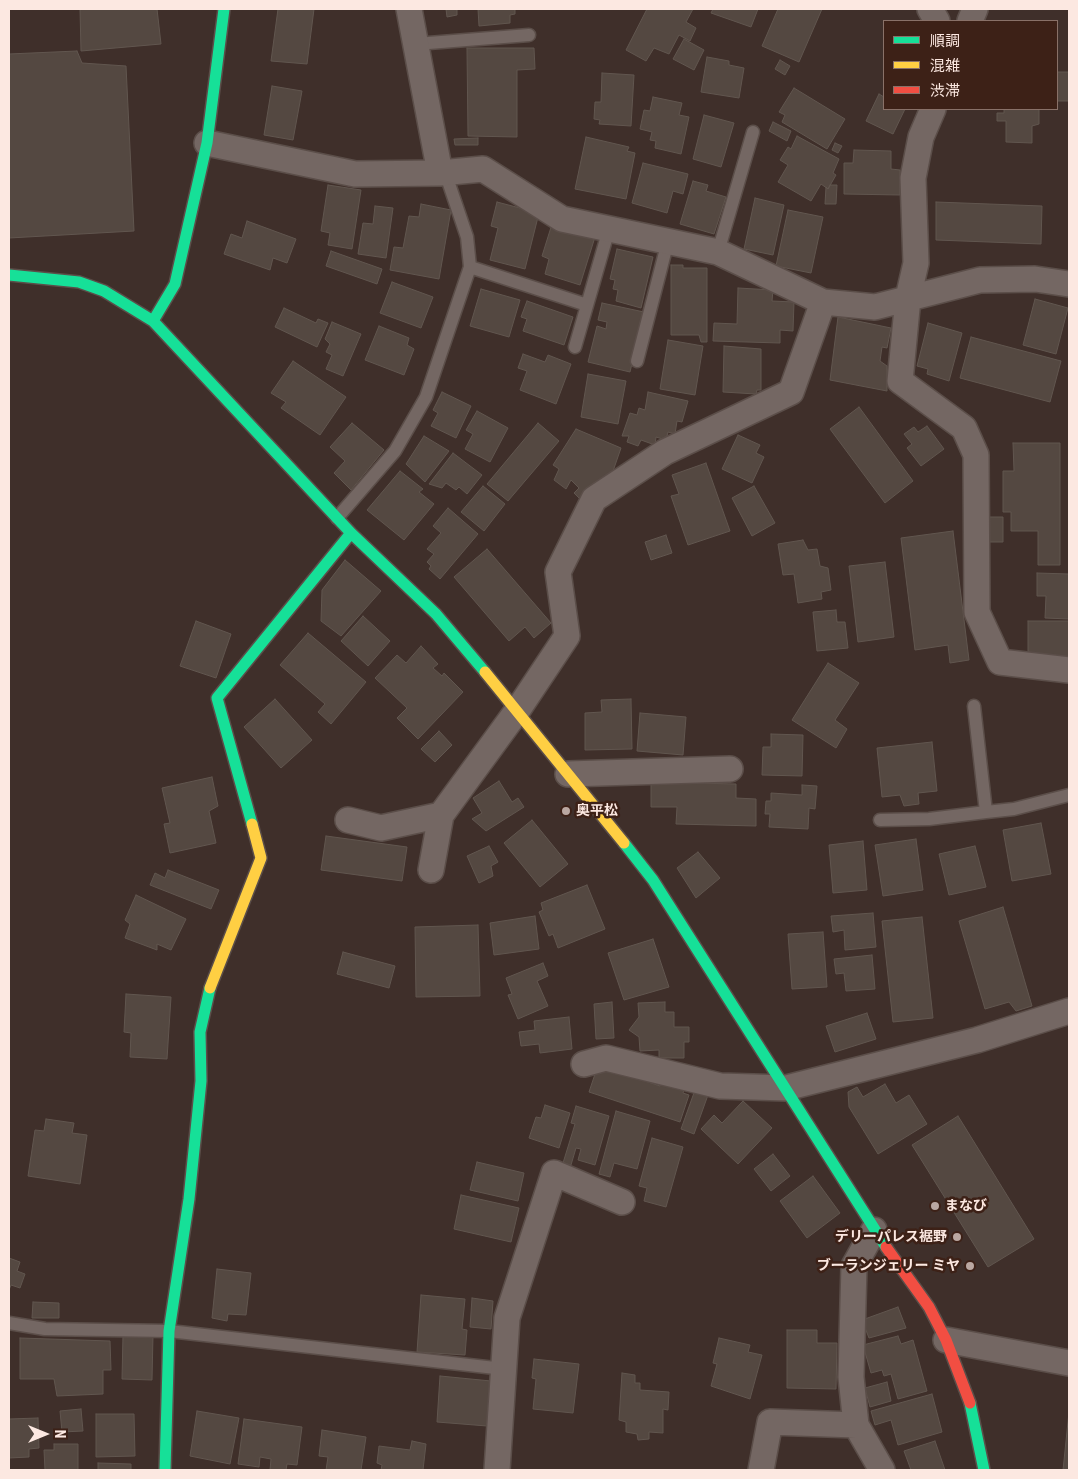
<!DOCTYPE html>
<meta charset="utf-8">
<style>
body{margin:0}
#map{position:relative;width:1078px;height:1479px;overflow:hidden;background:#3f2f2a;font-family:"Roboto Condensed","Noto Sans JP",sans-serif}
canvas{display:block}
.frame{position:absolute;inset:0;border:10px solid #fce8e1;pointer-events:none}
.legend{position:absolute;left:883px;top:20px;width:175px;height:90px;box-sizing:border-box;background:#3d2117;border:1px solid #897168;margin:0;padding:6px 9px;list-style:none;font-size:15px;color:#fce8e1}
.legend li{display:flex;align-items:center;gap:10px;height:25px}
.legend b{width:25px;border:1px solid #897168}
.north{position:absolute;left:20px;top:1409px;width:50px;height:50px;-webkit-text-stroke:4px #3d2117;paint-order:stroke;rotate:90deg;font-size:14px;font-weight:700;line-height:20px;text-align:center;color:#fce8e1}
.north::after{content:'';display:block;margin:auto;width:18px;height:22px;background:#fce8e1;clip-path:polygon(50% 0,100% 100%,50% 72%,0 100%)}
</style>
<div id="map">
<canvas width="1078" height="1479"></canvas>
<div class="frame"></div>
<ul class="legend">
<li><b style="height:6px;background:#16e098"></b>順調</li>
<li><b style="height:6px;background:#ffcf43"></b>混雑</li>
<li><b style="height:6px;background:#f24e42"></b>渋滞</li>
</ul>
<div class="north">N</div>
</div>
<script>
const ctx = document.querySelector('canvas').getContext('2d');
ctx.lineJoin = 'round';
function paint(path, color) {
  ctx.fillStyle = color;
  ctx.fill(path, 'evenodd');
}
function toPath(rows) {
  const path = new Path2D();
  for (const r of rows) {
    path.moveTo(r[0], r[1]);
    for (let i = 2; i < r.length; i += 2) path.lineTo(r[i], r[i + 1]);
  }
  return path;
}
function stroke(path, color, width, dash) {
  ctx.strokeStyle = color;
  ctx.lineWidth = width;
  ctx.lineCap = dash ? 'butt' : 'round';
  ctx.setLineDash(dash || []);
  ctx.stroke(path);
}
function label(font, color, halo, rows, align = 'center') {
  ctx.font = font + ' "Roboto Condensed","Noto Sans JP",sans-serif';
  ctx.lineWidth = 5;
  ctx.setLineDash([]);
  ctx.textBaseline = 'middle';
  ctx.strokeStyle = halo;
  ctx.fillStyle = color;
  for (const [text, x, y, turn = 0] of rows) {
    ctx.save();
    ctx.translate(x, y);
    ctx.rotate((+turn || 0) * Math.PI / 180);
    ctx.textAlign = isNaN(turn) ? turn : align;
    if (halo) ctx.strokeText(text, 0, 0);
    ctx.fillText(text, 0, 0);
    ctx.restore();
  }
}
const building = toPath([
 [80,9,157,9,161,44,81,51,80,9],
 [278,9,314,9,307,64,271,61,278,9],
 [446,9,457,9,457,15,447,17,446,9],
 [471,9,515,9,515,14,510,15,510,23,479,26,478,9,471,9],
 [647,9,693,9,686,22,696,28,690,41,679,35,669,54,654,48,646,61,626,50,647,9],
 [713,9,758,9,751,27,711,13,713,9],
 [778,9,822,9,799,62,762,46,778,9],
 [684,39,704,50,694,70,673,59,684,39],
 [467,48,534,48,535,69,517,70,517,137,468,136,467,48],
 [77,51,82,63,126,66,134,231,9,238,9,54,77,51],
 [707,57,729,61,729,65,744,68,739,98,701,92,707,57],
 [780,60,790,66,785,75,775,69,780,60],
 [1057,72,1069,72,1069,101,1057,101,1057,72],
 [602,73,634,75,631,126,599,124,600,120,594,119,595,102,601,102,602,73],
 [272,86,302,91,293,140,264,135,272,86],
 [794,88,845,119,827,149,782,122,785,115,779,112,794,88],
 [879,94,884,97,884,109,905,109,893,134,866,121,879,94],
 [653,97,682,103,679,115,689,117,681,154,655,148,656,141,650,140,652,132,640,129,644,110,650,111,653,97],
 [1004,109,1039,109,1039,124,1032,126,1032,143,1006,142,1006,121,997,121,997,113,1004,113,1004,109],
 [704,115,734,123,721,167,693,159,704,115],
 [773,122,791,131,787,141,769,131,773,122],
 [797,136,839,159,833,173,836,175,828,189,821,184,811,201,778,182,788,165,780,160,788,147,791,149,797,136],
 [586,137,629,147,627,151,635,153,626,199,575,189,586,137],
 [478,138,478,145,455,145,454,139,478,138],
 [835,143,842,146,838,153,832,150,835,143],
 [854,150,891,151,891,169,900,170,900,195,844,194,844,163,853,163,854,150],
 [643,163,688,174,683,194,673,191,667,213,632,203,643,163],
 [693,181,708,185,706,191,726,197,714,234,680,224,693,181],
 [328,185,361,190,352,249,328,245,330,233,321,231,328,185],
 [830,185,837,185,836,204,825,204,826,187,828,189,830,185],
 [755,198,784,205,773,255,744,249,755,198],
 [497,202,539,213,525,269,490,260,498,228,491,226,497,202],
 [936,202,1042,206,1041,244,936,240,936,202],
 [421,204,451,210,439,279,390,270,394,247,403,248,409,216,419,217,421,204],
 [375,206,393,208,386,258,358,254,363,223,373,224,375,206],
 [788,210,823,217,811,273,776,266,788,210],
 [247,221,296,239,287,263,273,258,270,270,224,254,231,234,242,238,247,221],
 [552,224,595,237,580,285,545,274,549,259,542,256,552,224],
 [617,249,653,257,641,308,616,301,618,290,613,289,615,280,610,279,617,249],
 [331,251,382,269,377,284,326,266,331,251],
 [671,265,683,265,683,268,707,268,707,342,701,342,699,335,671,335,671,265],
 [392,282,433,297,421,328,380,313,392,282],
 [738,288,773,290,772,301,794,302,793,331,780,330,780,343,713,341,714,323,737,324,738,288],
 [481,289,520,300,509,337,470,326,481,289],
 [1035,299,1068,308,1056,354,1023,345,1035,299],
 [527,301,573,317,564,345,523,331,527,319,521,317,527,301],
 [602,303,644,312,630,372,588,362,597,326,606,329,607,322,598,320,602,303],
 [284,308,316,323,318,319,328,323,317,347,275,327,284,308],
 [838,317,891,328,887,348,882,347,880,361,887,366,887,391,830,380,838,317],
 [332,322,361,334,343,376,326,369,332,355,326,352,330,344,325,339,332,322],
 [928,323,962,333,949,381,927,374,928,369,917,366,928,323],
 [379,326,409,338,407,345,414,349,404,375,365,360,379,326],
 [971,337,1061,361,1050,402,960,378,971,337],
 [668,340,703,346,695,395,660,389,668,340],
 [724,346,761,349,761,390,757,390,756,394,723,392,724,346],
 [523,354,545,362,548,355,571,364,556,404,520,390,527,371,518,368,523,354],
 [293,361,346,397,320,435,281,408,286,402,271,393,293,361],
 [588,374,626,381,618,424,581,417,588,374],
 [442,392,471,406,456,438,431,426,438,413,433,410,442,392],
 [648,392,688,401,682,422,677,421,675,434,668,432,666,440,656,437,655,445,641,440,638,446,627,442,629,436,622,436,630,413,637,415,639,408,645,410,648,392],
 [859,407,913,481,885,503,830,429,859,407],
 [477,411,508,428,490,462,465,449,473,434,466,430,477,411],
 [352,423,384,450,351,490,334,473,345,461,330,447,352,423],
 [538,423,559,441,508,501,487,484,538,423],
 [927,426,944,449,921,466,907,448,912,444,904,434,914,427,918,432,927,426],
 [576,429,621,448,612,474,582,501,574,493,579,488,571,480,566,489,554,480,559,469,553,465,576,429],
 [738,435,760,445,756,453,764,457,752,483,722,469,738,435],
 [424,436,449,451,425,482,406,464,424,436],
 [1013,443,1060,443,1060,565,1038,565,1038,531,1011,531,1011,512,1003,512,1003,471,1014,471,1013,443],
 [453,453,482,475,467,494,459,487,456,490,446,483,442,488,429,484,453,453],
 [706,463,730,531,688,545,671,496,679,494,672,475,706,463],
 [400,471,423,489,419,492,434,504,404,540,367,510,400,471],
 [483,486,505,504,484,531,461,512,483,486],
 [754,486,775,523,752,536,732,498,754,486],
 [448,508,478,534,440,579,429,569,431,566,427,562,434,554,427,549,441,533,433,526,448,508],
 [984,517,1003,517,1003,542,984,542,984,517],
 [953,531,969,660,950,663,948,645,915,650,901,538,953,531],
 [666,535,672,553,651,560,645,542,666,535],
 [803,540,808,550,817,549,820,566,828,568,831,590,821,592,822,599,798,603,794,574,783,575,778,544,803,540],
 [487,549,551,623,534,638,525,627,509,641,454,577,487,549],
 [345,560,381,591,341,636,321,621,322,590,345,560],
 [885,562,894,637,858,642,849,566,885,562],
 [1037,573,1069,574,1069,619,1045,618,1046,596,1037,596,1037,573],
 [836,610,837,622,845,622,848,648,817,651,813,612,836,610],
 [363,616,390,641,368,666,341,641,363,616],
 [196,621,231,634,216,678,180,666,196,621],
 [1028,621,1069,621,1069,659,1028,659,1028,621],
 [308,633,366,682,331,724,318,712,325,704,280,665,308,633],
 [421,646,438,664,433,668,442,676,444,673,463,692,418,739,397,718,407,708,375,678,397,655,406,663,421,646],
 [828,663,859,683,835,720,847,729,836,748,792,720,828,663],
 [275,699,312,740,281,768,244,727,275,699],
 [631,699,632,749,585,750,585,713,602,712,601,700,631,699],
 [640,713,686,717,683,755,637,751,640,713],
 [439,731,452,745,435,762,421,749,439,731],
 [771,734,803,735,802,776,762,775,763,747,771,747,771,734],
 [932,742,937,791,918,793,919,804,904,806,900,795,882,797,877,748,932,742],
 [212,777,218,806,209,811,216,843,170,853,164,824,170,823,162,788,212,777],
 [499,781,512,802,518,798,524,807,486,831,472,819,482,813,473,798,499,781],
 [651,782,736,784,736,798,756,799,756,826,676,824,677,807,651,807,651,782],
 [802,785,817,786,815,809,809,808,808,829,769,827,770,814,765,814,766,801,771,801,771,793,802,795,802,785],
 [532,820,568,864,540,887,504,843,532,820],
 [1041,823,1051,874,1012,881,1003,830,1041,823],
 [326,836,407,847,402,881,321,870,326,836],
 [916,839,923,890,883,896,875,845,916,839],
 [863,841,867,890,833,893,829,845,863,841],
 [489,846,498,862,491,866,493,876,479,883,467,856,489,846],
 [975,846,986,887,949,895,939,854,975,846],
 [698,852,720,878,696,898,677,868,698,852],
 [168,870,219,890,211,909,150,885,155,873,165,878,168,870],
 [587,885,605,929,558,948,553,934,549,936,539,912,543,910,541,903,587,885],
 [136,895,186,919,171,950,157,944,157,950,125,938,130,924,125,920,136,895],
 [1003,907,1032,1006,1016,1011,1009,1002,985,1009,959,921,1003,907],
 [873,913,876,947,845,950,844,930,833,932,831,916,873,913],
 [535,916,539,949,494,955,490,923,535,916],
 [922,917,933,1018,893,1022,882,921,922,917],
 [478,925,480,996,416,997,415,927,478,925],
 [823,932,827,987,792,989,788,934,823,932],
 [653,939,669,987,624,1000,608,953,653,939],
 [343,952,395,966,389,988,337,974,343,952],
 [872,955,875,989,846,991,844,973,836,974,834,959,872,955],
 [543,963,548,976,537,981,548,1006,518,1019,508,995,512,994,506,978,543,963],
 [126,994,171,997,167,1059,130,1057,131,1033,124,1032,126,994],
 [612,1002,614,1038,596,1039,594,1004,612,1002],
 [665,1002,665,1012,674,1012,674,1027,689,1027,689,1042,684,1042,684,1058,659,1058,659,1050,640,1051,639,1037,629,1030,639,1017,638,1003,665,1002],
 [867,1013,876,1039,835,1052,826,1026,867,1013],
 [569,1017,572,1049,540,1053,539,1044,521,1046,519,1032,535,1030,534,1021,569,1017],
 [598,1065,660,1086,662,1079,685,1086,683,1093,689,1095,680,1122,589,1092,598,1065],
 [885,1084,896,1103,909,1095,927,1124,878,1154,849,1107,848,1092,857,1087,863,1097,885,1084],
 [695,1090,708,1095,694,1134,681,1129,695,1090],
 [743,1101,772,1128,738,1164,701,1129,714,1115,722,1123,743,1101],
 [545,1105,570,1113,559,1148,529,1138,536,1117,541,1118,545,1105],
 [576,1106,609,1116,595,1165,578,1160,581,1149,576,1148,571,1165,563,1163,575,1124,571,1123,576,1106],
 [616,1111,650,1121,637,1169,614,1163,610,1177,599,1174,616,1111],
 [958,1116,1034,1239,988,1267,912,1145,958,1116],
 [46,1119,74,1123,72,1133,87,1135,80,1184,28,1176,35,1130,44,1131,46,1119],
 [652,1138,683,1147,666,1207,644,1201,647,1188,639,1186,652,1138],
 [773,1154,790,1176,771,1191,754,1169,773,1154],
 [477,1162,524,1173,518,1201,470,1190,477,1162],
 [813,1176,840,1213,807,1238,780,1201,813,1176],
 [461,1195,519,1208,511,1242,454,1229,461,1195],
 [9,1258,20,1262,17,1271,25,1274,20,1288,11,1285,9,1290,9,1258],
 [217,1269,251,1273,246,1315,228,1314,227,1321,212,1318,217,1269],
 [421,1295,465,1299,462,1329,467,1330,465,1355,417,1352,421,1295],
 [472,1298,493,1301,491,1329,470,1327,472,1298],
 [33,1302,59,1303,59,1318,32,1318,33,1302],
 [898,1307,906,1328,869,1338,862,1320,898,1307],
 [787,1330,817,1330,817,1343,837,1343,836,1389,787,1388,787,1330],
 [123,1335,153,1335,152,1380,122,1379,123,1335],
 [898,1336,901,1344,913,1340,927,1391,898,1399,891,1374,884,1376,882,1370,871,1373,863,1345,898,1336],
 [20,1338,110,1341,111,1370,103,1370,103,1394,57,1396,54,1379,20,1379,20,1338],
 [719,1338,750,1345,748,1352,762,1355,750,1399,711,1386,717,1364,713,1363,719,1338],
 [534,1359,579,1364,573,1413,533,1409,536,1379,532,1378,534,1359],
 [622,1373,635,1375,635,1383,640,1383,640,1390,669,1392,668,1410,663,1409,663,1433,649,1432,649,1439,638,1440,637,1434,626,1432,626,1422,619,1420,622,1373],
 [440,1376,491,1381,487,1426,437,1422,440,1376],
 [887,1382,891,1401,870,1407,865,1388,887,1382],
 [932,1394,942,1432,898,1445,891,1420,875,1425,871,1411,932,1394],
 [81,1409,83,1431,62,1432,60,1411,81,1409],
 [197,1411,239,1418,230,1464,190,1456,197,1411],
 [1069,1412,1069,1470,1063,1470,1069,1412],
 [96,1414,134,1414,135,1456,96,1457,96,1414],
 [38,1418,39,1448,29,1449,29,1457,9,1458,9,1419,38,1418],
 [244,1419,302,1427,297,1465,287,1464,286,1470,270,1470,271,1459,260,1457,259,1467,238,1464,244,1419],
 [322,1430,366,1437,361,1470,326,1470,328,1457,319,1456,322,1430],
 [412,1441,426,1444,423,1470,381,1470,382,1465,377,1463,379,1446,410,1450,412,1441],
 [935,1441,945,1470,911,1470,904,1451,935,1441],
 [54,1444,78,1444,78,1470,45,1470,44,1450,54,1450,54,1444],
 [98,1463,131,1464,131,1470,98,1470,98,1463]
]);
paint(building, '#544841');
stroke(building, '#61564f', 1);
const lane = toPath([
 [416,44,529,35],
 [445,172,467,237,470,267,587,305],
 [718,252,753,132],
 [575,347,609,229],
 [637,361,668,241],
 [337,518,395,451,426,397,470,267],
 [974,706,986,812],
 [880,820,929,819,986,812,1014,809,1069,795],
 [9,1323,45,1329,169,1331,504,1369]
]);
const street = toPath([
 [409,9,440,173],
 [930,9,937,21],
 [970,21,975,9],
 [933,109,921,137,913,178,916,263,908,298,900,381,964,428,976,455,977,612,1000,662,1069,670],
 [207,143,355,174,440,173,483,169,562,219,718,252,823,302,875,307,980,280,1035,279,1069,284],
 [568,774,730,769],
 [348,820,381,828,441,815,517,711,567,636,558,572,594,499,665,452,791,392,823,302],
 [431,870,441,815],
 [584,1064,606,1058,720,1086,786,1088,977,1040,1069,1011],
 [874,1230,854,1266,851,1377,856,1425,882,1470],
 [946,1340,1069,1363],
 [497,1470,507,1318,554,1173,622,1202],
 [761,1470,770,1422,856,1425]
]);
const fast = toPath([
 [9,275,79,282,104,291,153,321,351,533,436,614,485,672],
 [153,321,175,284,207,143,224,9],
 [252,824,217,698,351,533],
 [624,843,653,880,886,1247],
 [970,1403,984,1470],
 [165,1470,169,1331,189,1199,201,1081,200,1032,210,988]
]);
const slow = toPath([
 [485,672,624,843],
 [210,988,261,858,252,824]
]);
const jam = toPath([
 [886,1247,929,1307,946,1340,970,1403]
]);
stroke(lane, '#5b4e49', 15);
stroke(street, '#5b4e49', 28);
stroke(fast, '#5b4e49', 14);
stroke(slow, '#5b4e49', 14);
stroke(jam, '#5b4e49', 14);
stroke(lane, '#746763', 12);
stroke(street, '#746763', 25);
stroke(fast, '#16e098', 11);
stroke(slow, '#ffcf43', 11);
stroke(jam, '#f24e42', 11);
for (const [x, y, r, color] of [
 [566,811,5,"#baa7a1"],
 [935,1206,5,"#baa7a1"],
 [957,1237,5,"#baa7a1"],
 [970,1266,5,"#baa7a1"]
]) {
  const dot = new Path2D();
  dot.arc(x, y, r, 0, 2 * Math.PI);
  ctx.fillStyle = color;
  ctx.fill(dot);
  stroke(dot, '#3d2117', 2);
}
label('bold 14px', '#fce8e1', '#3d2117', [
 ["奥平松",576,811],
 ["まなび",945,1206],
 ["デリーパレス裾野",947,1237,"right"],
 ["ブーランジェリー ミヤ",960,1266,"right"]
], 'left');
</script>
